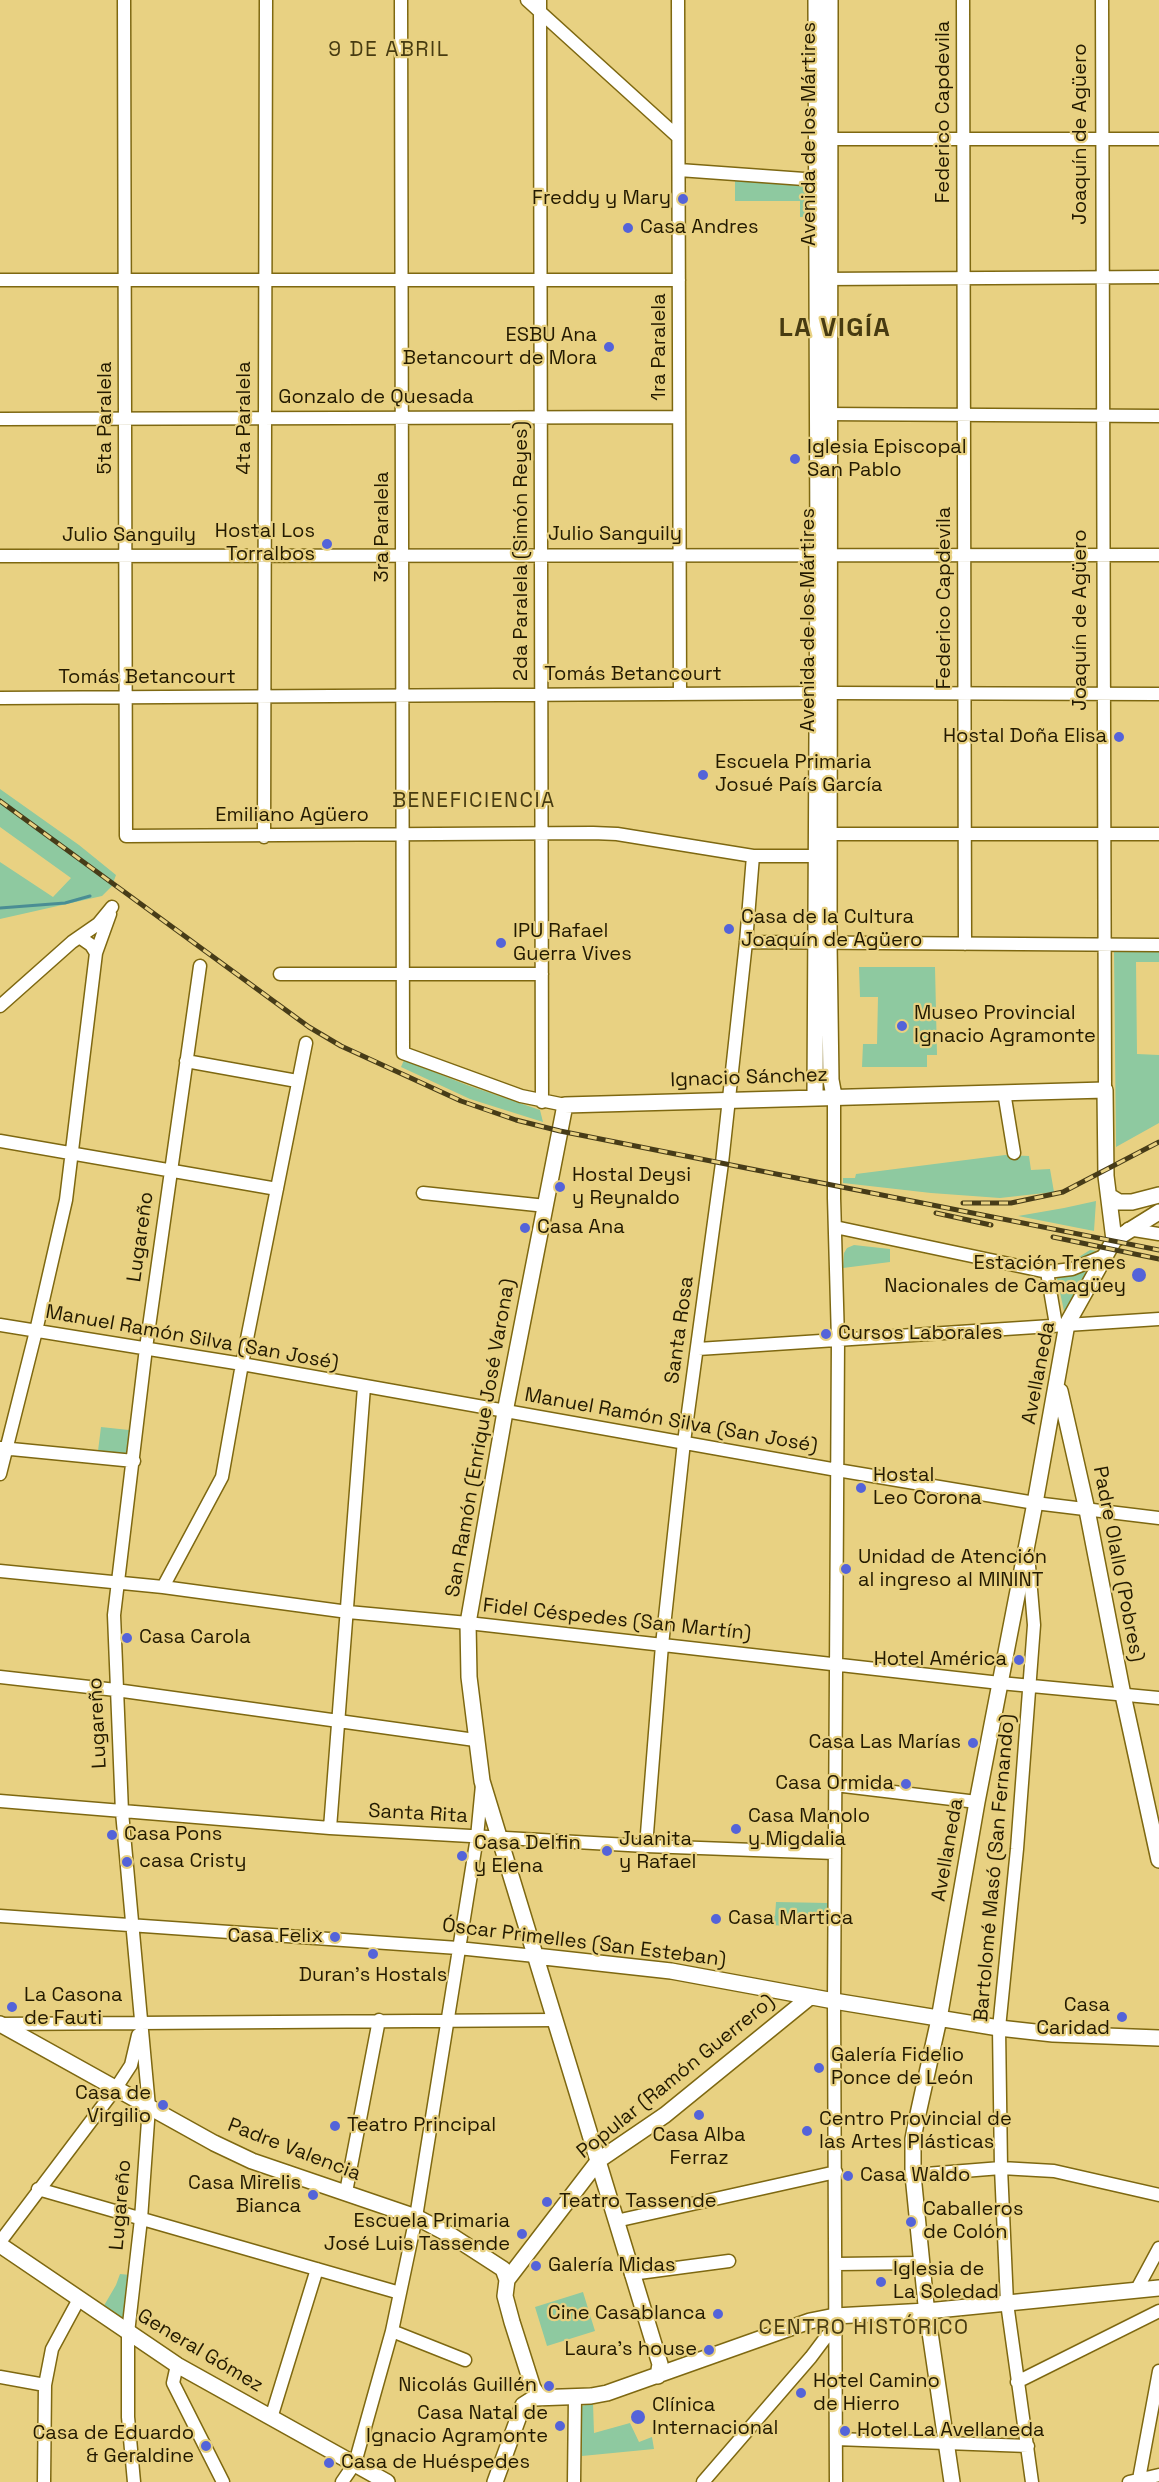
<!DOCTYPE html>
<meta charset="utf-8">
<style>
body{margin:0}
canvas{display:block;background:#e8d182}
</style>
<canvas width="1159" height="2482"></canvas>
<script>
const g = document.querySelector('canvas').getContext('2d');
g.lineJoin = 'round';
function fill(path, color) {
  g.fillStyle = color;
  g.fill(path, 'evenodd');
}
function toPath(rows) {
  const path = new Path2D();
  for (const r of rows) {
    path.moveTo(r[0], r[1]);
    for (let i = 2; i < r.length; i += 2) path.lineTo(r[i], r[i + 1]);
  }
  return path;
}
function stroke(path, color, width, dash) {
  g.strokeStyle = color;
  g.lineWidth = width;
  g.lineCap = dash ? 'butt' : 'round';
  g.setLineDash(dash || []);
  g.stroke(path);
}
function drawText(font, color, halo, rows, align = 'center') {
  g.font = font + ' "Space Grotesk",sans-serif';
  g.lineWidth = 4.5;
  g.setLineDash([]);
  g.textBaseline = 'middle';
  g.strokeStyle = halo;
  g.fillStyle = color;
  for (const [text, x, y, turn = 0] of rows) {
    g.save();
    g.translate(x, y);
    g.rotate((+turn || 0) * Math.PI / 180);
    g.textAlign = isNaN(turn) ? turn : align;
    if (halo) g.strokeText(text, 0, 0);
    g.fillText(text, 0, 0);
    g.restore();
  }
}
fill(toPath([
 [735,181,808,184,809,217,800,217,800,201,735,201],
 [0,789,79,845,116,875,112,886,102,896,0,919,0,862,53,897,71,878,0,827],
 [1114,952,1159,952,1159,962,1136,962,1137,1054,1159,1055,1159,1123,1116,1147],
 [859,967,935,967,937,1055,927,1055,927,1067,862,1067,863,1044,877,1044,878,997,860,997],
 [404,1060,467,1085,540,1110,543,1122,470,1099,401,1067],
 [1005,1155,1029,1156,1031,1170,1050,1169,1054,1192,1000,1198,931,1193,843,1183,843,1178,855,1178,856,1174],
 [1096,1201,1094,1231,1018,1216,1064,1208],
 [854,1245,890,1249,890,1262,843,1268,844,1253,847,1248],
 [1090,1250,1097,1251,1065,1316,1054,1264,1071,1262],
 [101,1427,129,1430,127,1454,98,1451],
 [776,1902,829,1903,829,1919,794,1917,793,1926,768,1925,769,1916,775,1916],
 [120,2274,131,2275,126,2315,123,2320,102,2309,116,2285],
 [583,2292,595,2331,547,2346,535,2307],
 [593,2403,594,2433,630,2423,639,2442,652,2437,654,2449,582,2456,581,2409,582,2406]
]), '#8ec9a0');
stroke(toPath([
 [0,908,65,903,90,896]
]), '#4a8d94', 3);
const minor = toPath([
 [124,0,126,836,593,833,617,834,753,856,816,856],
 [401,0,403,1053,521,1096,565,1105],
 [527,0,678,137],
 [540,0,542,1102],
 [678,0,680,694],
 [963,0,965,944],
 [1102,0,1105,1090],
 [822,139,1159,139],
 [679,170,818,180],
 [821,279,1159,277],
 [0,280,679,280],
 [822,414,1159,416],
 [0,419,679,417],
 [0,556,1159,555],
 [0,698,830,693,1159,694],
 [821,834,1159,834],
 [264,837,266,0],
 [746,942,1159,945],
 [96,953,110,914],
 [280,974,542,974],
 [0,1006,72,942,98,924,112,907],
 [186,1061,297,1081],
 [1004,1092,1014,1153],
 [834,1096,834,1198,838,1340,834,2001,836,2482],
 [0,1141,277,1189],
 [423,1193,546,1206],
 [835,1227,1047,1272,1072,1269,1106,1255],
 [1128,1229,1159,1234],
 [1047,1272,1056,1325],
 [0,1325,242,1364,837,1470,1035,1503,1159,1518],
 [698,1349,1159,1319],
 [1,1448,134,1461],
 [0,1474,36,1331,66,1200,96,953,91,945,81,938],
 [1028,1554,1034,1625,1017,1849,999,2028,1001,2168,1007,2303,1032,2482],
 [0,1571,163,1587,348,1612,468,1623,1000,1683,1159,1698],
 [163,1587,222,1477,242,1364,306,1043],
 [0,1677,116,1690,475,1740],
 [835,1785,977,1802],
 [0,1801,330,1828,646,1846,835,1853],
 [330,1828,364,1387],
 [646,1846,662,1645,684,1442,722,1163,746,942,753,856],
 [0,1916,458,1948,535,1956],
 [0,2024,554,2020],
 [913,2175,1001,2168,1054,2171,1159,2195],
 [38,2189,400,2293],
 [346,2192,379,2020],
 [616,2221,836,2172],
 [0,2242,116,2088,131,2065,138,2035],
 [836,2264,922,2263],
 [631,2274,729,2261],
 [1137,2289,1159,2248],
 [392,2331,465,2360],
 [177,2365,173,2383,223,2482],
 [0,2377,45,2385],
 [1017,2382,1159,2311],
 [271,2418,317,2269],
 [836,2439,1028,2446],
 [1139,2479,1159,2371],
 [44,2482,45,2385,52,2349,79,2299],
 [134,2482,128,2417,128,2333,141,2219,149,2107,122,1812,114,1615,146,1348,200,966],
 [342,2482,355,2463,392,2331,416,2217,477,1837,482,1785],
 [574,2482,575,2397],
 [703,2482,811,2357,829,2333,836,2319],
 [1129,2482,1159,2475]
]);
const major = toPath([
 [830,0,829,943,831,1080,834,1096],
 [815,1097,818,554,816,0],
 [1109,1196,1119,1202,1132,1202,1159,1195],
 [1060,1391,1087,1510,1123,1695,1159,1860],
 [535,1956,671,1971,834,2001,999,2028,1053,2034,1159,2038],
 [0,2024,214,2143,252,2161,416,2217,452,2236,503,2269,507,2280],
 [0,2245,177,2365,387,2482],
 [658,2376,660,2364,482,1781,469,1677,468,1623,505,1412,565,1105,1105,1090,1106,1176,1114,1240],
 [539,2397,533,2388,512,2322,505,2296,507,2280,599,2160,665,2115,810,1997],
 [495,2482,523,2405,534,2398,591,2396,607,2393,810,2321,835,2316,927,2311,1159,2288],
 [952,2482,926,2305,913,2175,913,2139,916,2123,939,2019,977,1802,1035,1503,1067,1324,1114,1240,1159,1212]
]);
stroke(minor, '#7e6811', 15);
stroke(major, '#7e6811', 18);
stroke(minor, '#fff', 12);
stroke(major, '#fff', 15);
const rail = toPath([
 [0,801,309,1027,341,1046,461,1101,516,1120,560,1131,1159,1250],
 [963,1203,1011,1203,1063,1192,1159,1142],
 [936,1213,991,1225],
 [1053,1237,1159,1259]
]);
stroke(rail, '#473c18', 5);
stroke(rail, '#e8d182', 3, [9]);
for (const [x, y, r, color] of [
 [683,199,6,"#5463d9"],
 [628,228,6,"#5463d9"],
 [609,347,6,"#5463d9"],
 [795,459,6,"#5463d9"],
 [327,544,6,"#5463d9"],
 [1119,737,6,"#5463d9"],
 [703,775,6,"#5463d9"],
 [729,929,6,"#5463d9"],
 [501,943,6,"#5463d9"],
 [902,1026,6,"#5463d9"],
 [560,1187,6,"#5463d9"],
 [525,1228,6,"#5463d9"],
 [1139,1275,8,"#5463d9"],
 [826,1334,6,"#5463d9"],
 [861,1488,6,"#5463d9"],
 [846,1569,6,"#5463d9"],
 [127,1638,6,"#5463d9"],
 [1019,1660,6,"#5463d9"],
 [973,1743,6,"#5463d9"],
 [906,1784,6,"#5463d9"],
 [736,1829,6,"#5463d9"],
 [112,1835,6,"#5463d9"],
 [607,1851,6,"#5463d9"],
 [462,1856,6,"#5463d9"],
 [127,1862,6,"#5463d9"],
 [716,1919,6,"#5463d9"],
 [335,1937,6,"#5463d9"],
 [373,1954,6,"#5463d9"],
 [12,2007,6,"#5463d9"],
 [1122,2017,6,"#5463d9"],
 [819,2068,6,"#5463d9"],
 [163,2105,6,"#5463d9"],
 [699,2115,6,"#5463d9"],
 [335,2126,6,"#5463d9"],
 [807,2131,6,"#5463d9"],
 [848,2176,6,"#5463d9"],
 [313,2195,6,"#5463d9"],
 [547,2202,6,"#5463d9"],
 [911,2222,6,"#5463d9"],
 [522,2234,6,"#5463d9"],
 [536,2266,6,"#5463d9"],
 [881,2282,6,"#5463d9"],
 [718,2314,6,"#5463d9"],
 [709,2350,6,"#5463d9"],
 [549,2386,6,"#5463d9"],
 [801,2393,6,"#5463d9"],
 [638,2417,8,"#5463d9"],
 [560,2426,6,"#5463d9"],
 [845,2431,6,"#5463d9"],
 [206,2446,6,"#5463d9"],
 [329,2463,6,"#5463d9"]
]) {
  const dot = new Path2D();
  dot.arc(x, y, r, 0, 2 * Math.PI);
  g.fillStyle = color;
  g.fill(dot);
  stroke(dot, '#e8d182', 2);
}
drawText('20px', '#231a00', '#e8d182', [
 ["Federico Capdevila",944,112,-90],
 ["Avenida de los Mártires",810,134,-90],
 ["Joaquín de Agüero",1081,134,-90],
 ["1ra Paralela",660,347,-90],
 ["Gonzalo de Quesada",376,398],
 ["5ta Paralela",106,418,-90],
 ["4ta Paralela",245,418,-90],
 ["3ra Paralela",383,527,-90],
 ["Julio Sanguily",615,535],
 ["Julio Sanguily",129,536],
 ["2da Paralela (Simón Reyes)",522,551,-90],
 ["Federico Capdevila",945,598,-90],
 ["Avenida de los Mártires",809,620,-90],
 ["Joaquín de Agüero",1081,620,-90],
 ["Tomás Betancourt",633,675],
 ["Tomás Betancourt",147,678],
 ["Emiliano Agüero",292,816],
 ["Ignacio Sánchez",749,1078,-2],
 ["Lugareño",141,1237,-82],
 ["Santa Rosa",680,1330,-82],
 ["Manuel Ramón Silva (San José)",192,1338,10],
 ["Avellaneda",1039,1373,-79],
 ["Manuel Ramón Silva (San José)",671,1421,10],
 ["San Ramón (Enrique José Varona)",481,1438,-80],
 ["Padre Olallo (Pobres)",1118,1564,79],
 ["Fidel Céspedes (San Martín)",617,1620,6],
 ["Lugareño",98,1723,-93],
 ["Santa Rita",418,1814,3],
 ["Avellaneda",948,1850,-80],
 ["Bartolomé Masó (San Fernando)",995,1868,-85],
 ["Óscar Primelles (San Esteban)",584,1943,7],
 ["Popular (Ramón Guerrero)",676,2077,-39],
 ["Padre Valencia",294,2150,21],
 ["Lugareño",121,2205,-85],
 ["General Gómez",200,2351,31]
]);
drawText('20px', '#231a00', '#e8d182', [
 ["Freddy y Mary",671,199,"right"],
 ["Casa Andres",640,228],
 ["ESBU Ana",597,336,"right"],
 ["Betancourt de Mora",597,359,"right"],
 ["Iglesia Episcopal",807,448],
 ["San Pablo",807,471],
 ["Hostal Los",315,532,"right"],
 ["Torralbos",315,555,"right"],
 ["Hostal Doña Elisa",1107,737,"right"],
 ["Escuela Primaria",715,763],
 ["Josué País García",715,786],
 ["Casa de la Cultura",741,918],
 ["Joaquín de Agüero",741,941],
 ["IPU Rafael",513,932],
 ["Guerra Vives",513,955],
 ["Museo Provincial",914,1014],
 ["Ignacio Agramonte",914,1037],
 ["Hostal Deysi",572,1176],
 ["y Reynaldo",572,1199],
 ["Casa Ana",537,1228],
 ["Estación Trenes",1126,1264,"right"],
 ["Nacionales de Camagüey",1126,1287,"right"],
 ["Cursos Laborales",838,1334],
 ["Hostal",873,1476],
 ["Leo Corona",873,1499],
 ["Unidad de Atención",858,1558],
 ["al ingreso al MININT",858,1581],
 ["Casa Carola",139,1638],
 ["Hotel América",1007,1660,"right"],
 ["Casa Las Marías",961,1743,"right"],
 ["Casa Ormida",894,1784,"right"],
 ["Casa Manolo",748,1817],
 ["y Migdalia",748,1840],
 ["Casa Pons",124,1835],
 ["Juanita",619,1840],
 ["y Rafael",619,1863],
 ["Casa Delfin",474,1844],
 ["y Elena",474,1867],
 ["casa Cristy",139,1862],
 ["Casa Martica",728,1919],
 ["Casa Felix",323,1937,"right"],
 ["Duran's Hostals",373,1976,"center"],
 ["La Casona",24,1996],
 ["de Fauti",24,2019],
 ["Casa",1110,2006,"right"],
 ["Caridad",1110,2029,"right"],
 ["Galería Fidelio",831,2056],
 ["Ponce de León",831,2079],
 ["Casa de",151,2094,"right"],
 ["Virgilio",151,2117,"right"],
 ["Centro Provincial de",819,2120],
 ["las Artes Plásticas",819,2143],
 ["Teatro Principal",347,2126],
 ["Casa Alba",699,2136,"center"],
 ["Ferraz",699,2159,"center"],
 ["Casa Waldo",860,2176],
 ["Casa Mirelis",301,2184,"right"],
 ["Bianca",301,2207,"right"],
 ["Teatro Tassende",559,2202],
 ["Caballeros",923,2210],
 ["de Colón",923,2233],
 ["Escuela Primaria",510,2222,"right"],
 ["José Luis Tassende",510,2245,"right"],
 ["Galería Midas",548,2266],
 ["Iglesia de",893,2270],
 ["La Soledad",893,2293],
 ["Cine Casablanca",706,2314,"right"],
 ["Laura's house",697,2350,"right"],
 ["Hotel Camino",813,2382],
 ["de Hierro",813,2405],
 ["Nicolás Guillén",537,2386,"right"],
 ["Clínica",652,2406],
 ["Internacional",652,2429],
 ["Casa Natal de",548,2414,"right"],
 ["Ignacio Agramonte",548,2437,"right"],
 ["Hotel La Avellaneda",857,2431],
 ["Casa de Eduardo",194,2434,"right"],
 ["& Geraldine",194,2457,"right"],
 ["Casa de Huéspedes",341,2463]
], 'left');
g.letterSpacing = '1.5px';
drawText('21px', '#473b11', '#e8d182', [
 ["9 DE ABRIL",389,50],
 ["BENEFICIENCIA",474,801],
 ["CENTRO HISTÓRICO",864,2328]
]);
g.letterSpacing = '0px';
g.letterSpacing = '1.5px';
drawText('bold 26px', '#473b11', '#e8d182', [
 ["LA VIGÍA",835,329]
]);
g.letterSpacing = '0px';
</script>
